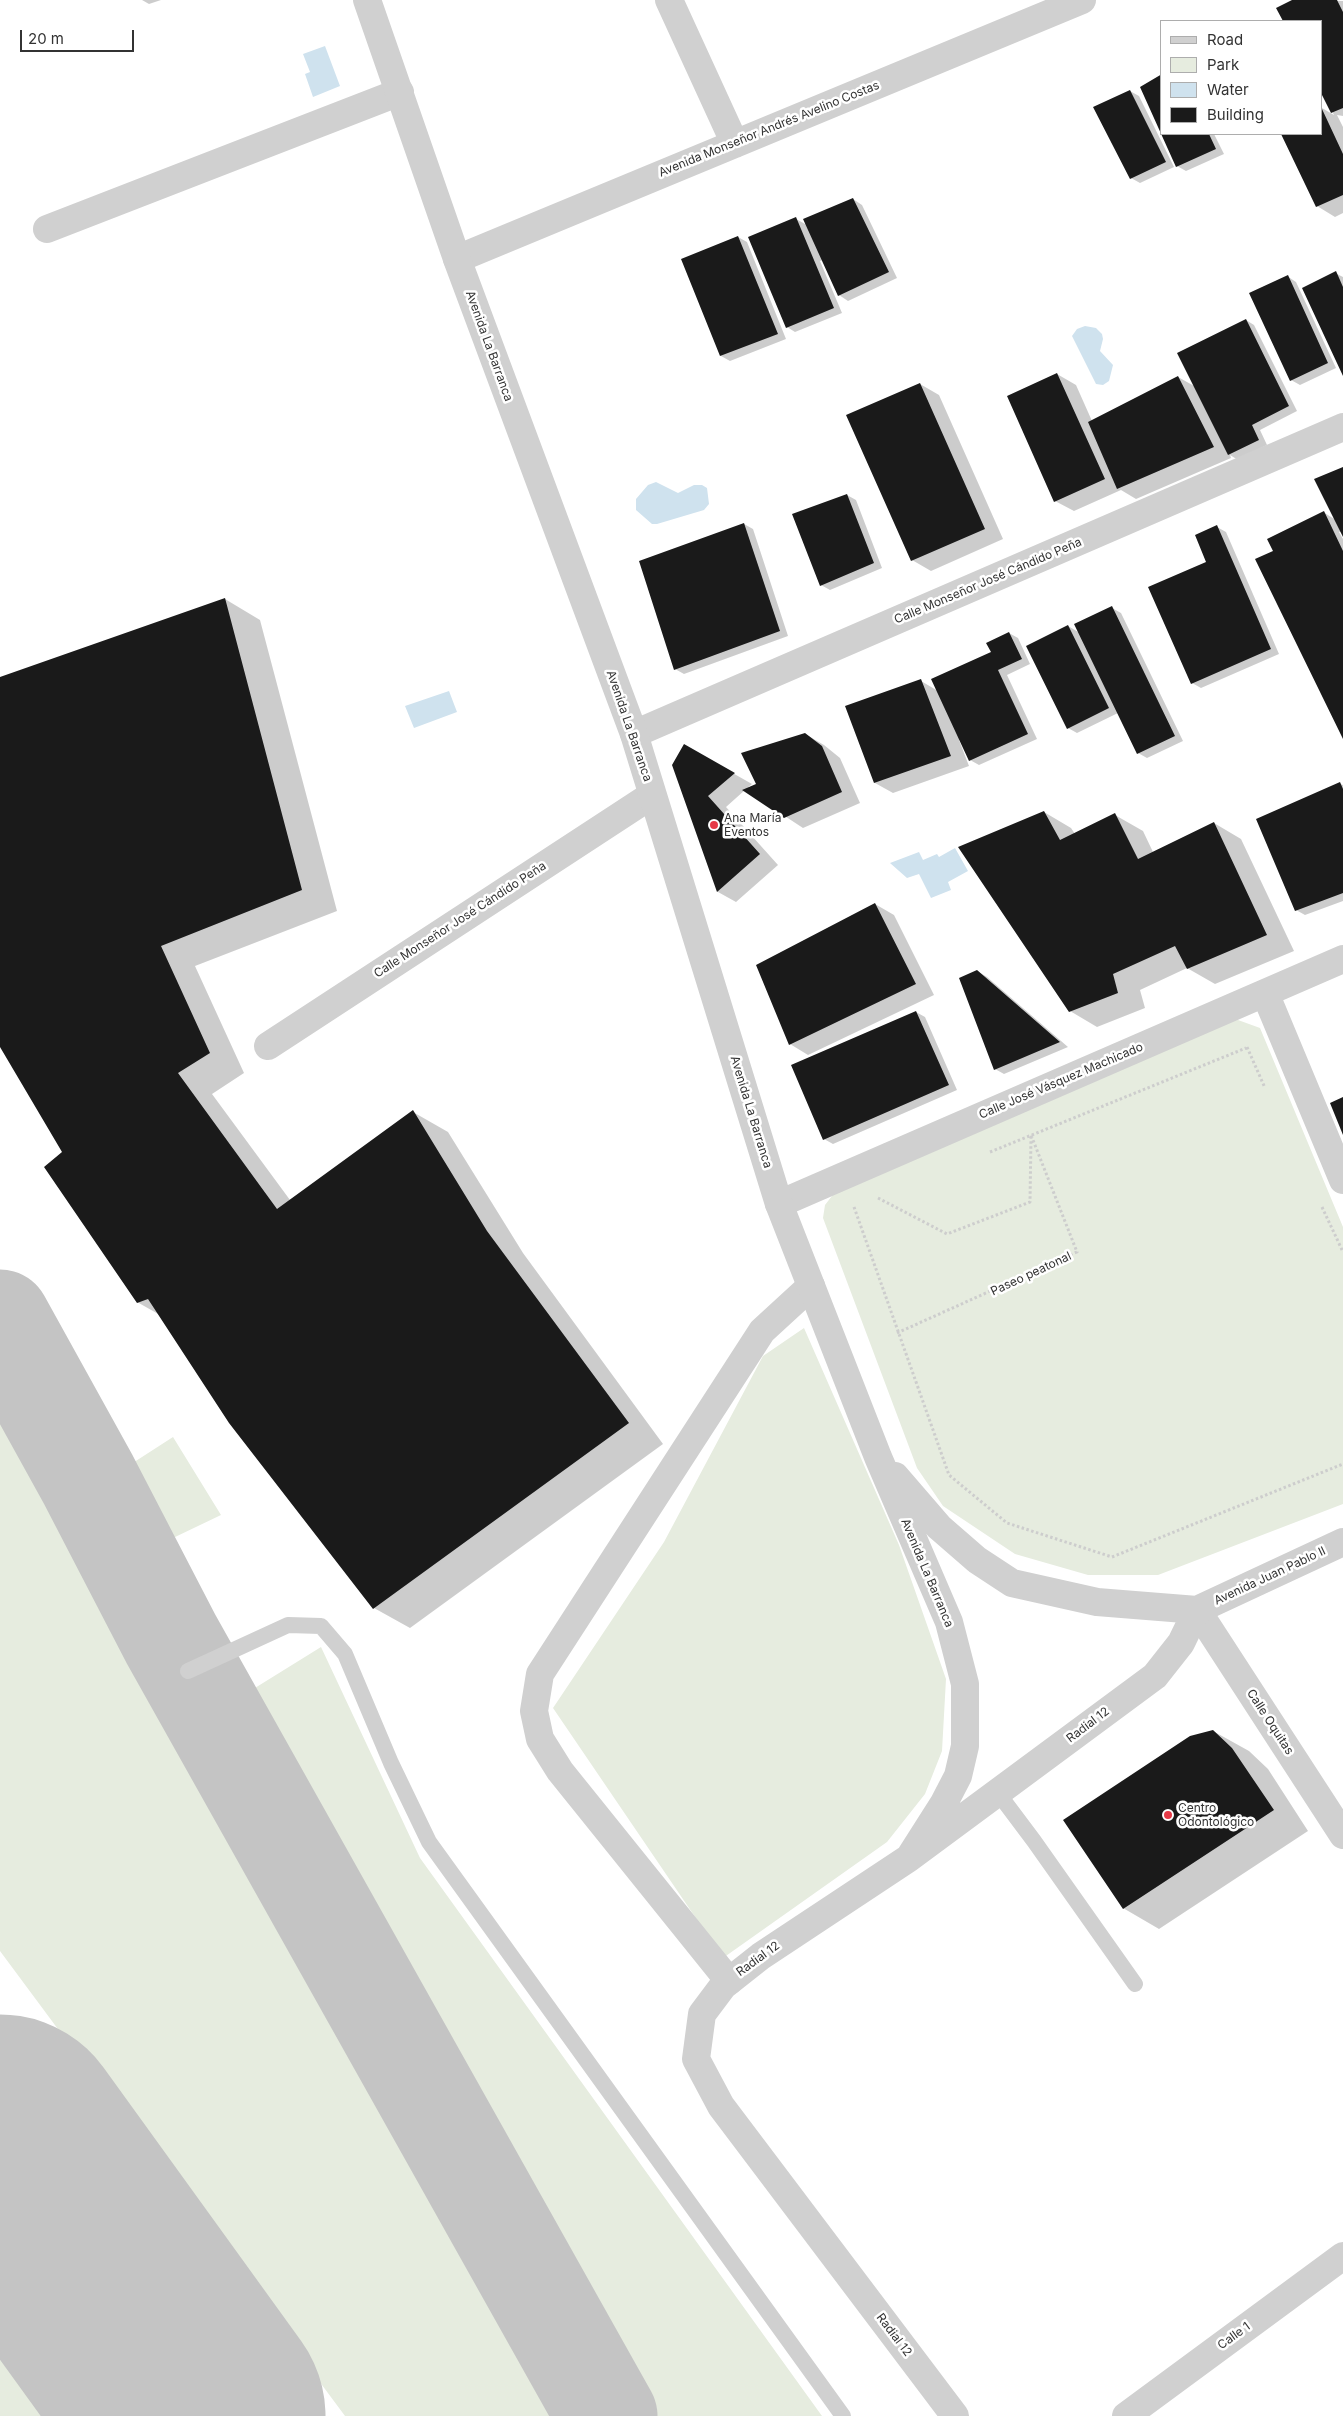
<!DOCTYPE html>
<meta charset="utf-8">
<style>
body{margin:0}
#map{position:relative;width:1343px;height:2416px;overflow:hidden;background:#fff;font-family:Inter,sans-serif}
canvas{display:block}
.legend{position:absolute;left:1160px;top:20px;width:162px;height:115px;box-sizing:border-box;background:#fff;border:1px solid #adadad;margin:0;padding:6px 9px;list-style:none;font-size:15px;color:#333}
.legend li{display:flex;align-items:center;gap:10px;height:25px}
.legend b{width:25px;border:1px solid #adadad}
.scale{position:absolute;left:20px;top:30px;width:114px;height:22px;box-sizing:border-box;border:2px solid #333;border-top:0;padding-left:6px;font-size:15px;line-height:18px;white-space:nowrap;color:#333;-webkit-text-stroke:4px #fff;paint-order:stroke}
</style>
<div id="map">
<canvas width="1343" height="2416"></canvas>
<ul class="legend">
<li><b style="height:6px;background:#d0d0d0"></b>Road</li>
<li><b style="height:14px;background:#e6ecdf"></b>Park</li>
<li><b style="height:14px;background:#cfe2ee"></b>Water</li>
<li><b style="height:14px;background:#1a1a1a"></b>Building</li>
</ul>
<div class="scale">20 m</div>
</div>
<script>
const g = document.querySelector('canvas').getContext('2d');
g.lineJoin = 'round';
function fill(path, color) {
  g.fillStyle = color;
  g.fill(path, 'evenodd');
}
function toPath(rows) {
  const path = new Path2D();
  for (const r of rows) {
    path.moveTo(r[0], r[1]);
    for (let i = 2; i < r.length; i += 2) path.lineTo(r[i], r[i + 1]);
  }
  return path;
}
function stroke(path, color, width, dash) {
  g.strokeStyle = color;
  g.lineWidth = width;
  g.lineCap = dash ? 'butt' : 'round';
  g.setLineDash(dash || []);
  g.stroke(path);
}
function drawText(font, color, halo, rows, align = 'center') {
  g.font = font + ' Inter,sans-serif';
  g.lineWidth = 5;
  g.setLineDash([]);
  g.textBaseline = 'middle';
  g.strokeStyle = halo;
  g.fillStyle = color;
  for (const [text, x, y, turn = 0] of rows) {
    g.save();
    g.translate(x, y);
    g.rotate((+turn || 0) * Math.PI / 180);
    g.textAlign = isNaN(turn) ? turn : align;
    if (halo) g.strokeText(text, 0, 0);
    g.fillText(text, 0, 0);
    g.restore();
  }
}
fill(toPath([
 [1238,1020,1260,1028,1343,1227,1343,1504,1158,1575,1088,1575,1015,1554,943,1506,917,1468,823,1218,825,1205,835,1192,1220,1021],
 [804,1328,899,1545,946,1679,942,1751,925,1794,887,1842,723,1958,553,1708,664,1542,763,1356],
 [0,1395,567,2416,345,2416,0,1951],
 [173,1437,221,1515,150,1549,111,1477],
 [321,1647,420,1858,822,2416,644,2416,242,1696],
 [0,2335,58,2416,0,2416]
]), '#e6ecdf');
fill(toPath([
 [325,46,340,86,313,97,305,74,310,72,303,54],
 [1085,326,1096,328,1102,334,1103,339,1100,351,1113,365,1109,381,1103,385,1096,384,1072,336,1077,329],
 [656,482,678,493,694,485,702,485,707,488,709,504,704,510,657,524,652,524,636,510,636,499,648,485],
 [449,691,457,712,414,728,405,706],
 [955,848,968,871,948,882,951,890,931,898,919,874,907,878,890,863,919,852,923,860,937,854,939,857]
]), '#cfe2ee');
fill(toPath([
 [142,0,161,0,149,4],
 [1295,0,1343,1,1343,116,1337,115,1343,127,1343,213,1335,217,1317,206,1282,134,1322,134,1322,108,1334,115,1322,92,1322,21,1285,21,1278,8],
 [1130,91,1139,96,1174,167,1140,183,1131,178],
 [1162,134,1214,134,1224,154,1186,171,1177,166],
 [853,199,862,205,897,278,848,301,839,295,823,260,820,261,842,313,795,332,787,327,796,219,807,225],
 [738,237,747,242,786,339,730,361,721,356],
 [1335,273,1343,277,1343,373],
 [1287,276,1296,282,1336,368,1300,385,1291,380],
 [1246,320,1254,325,1297,411,1260,430,1267,445,1238,460,1230,455,1231,458,1136,499,1121,490,1074,511,1055,501,1057,374,1076,385,1092,421,1178,377,1196,387],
 [920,384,939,395,1003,539,931,571,912,560],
 [1343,468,1343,534,1342,531,1339,532,1343,539,1343,737,1274,552,1323,512,1336,520],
 [847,495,856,500,882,568,830,590,821,585],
 [744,524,753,529,788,636,684,674,675,669],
 [1217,527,1226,532,1279,654,1201,688,1192,683,1208,562],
 [225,599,260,620,337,911,195,966,244,1073,212,1094,290,1200,413,1112,448,1132,523,1253,663,1444,410,1628,374,1608,160,1315,137,1302,63,1152,0,1045,0,679],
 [1112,608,1121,613,1183,741,1147,758,1138,753,1118,713,1077,733,1068,728,1068,626,1080,633],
 [1009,633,1018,638,1030,664,1007,675,1037,739,979,765,970,760,960,739,959,740,969,766,893,793,875,783,921,681,938,691,992,653],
 [805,734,824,745,840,758,860,803,803,828,745,790,726,807,778,865,736,902,718,892,674,765,685,746,752,784,746,789,757,785],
 [1340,784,1343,785,1343,901,1305,915,1296,910],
 [1044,812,1071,828,1075,834,1115,815,1143,831,1153,852,1214,823,1241,839,1294,951,1215,984,1187,968,1140,990,1145,1008,1097,1027,1070,1011],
 [875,904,894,915,934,995,808,1055,790,1044],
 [977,971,987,977,1068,1047,1004,1074,995,1069],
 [916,1012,925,1017,957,1090,833,1144,824,1139],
 [1213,1731,1249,1751,1268,1769,1308,1831,1159,1929,1123,1908]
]), '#0003');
stroke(toPath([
 [0,1320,88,1479,171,1639,607,2416]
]), '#c4c4c4', 101);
stroke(toPath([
 [0,2142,198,2416]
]), '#c4c4c4', 255);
fill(toPath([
 [1292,0,1337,0,1343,12,1343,108,1331,113,1322,95,1322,21,1283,21,1276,8],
 [1162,74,1162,134,1209,134,1216,149,1176,167,1140,87],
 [1130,90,1166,162,1130,179,1093,107],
 [1322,109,1343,154,1343,195,1316,207,1281,134,1322,134],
 [853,198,889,272,838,296,803,219],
 [796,217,834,308,786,328,748,237],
 [738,236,778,334,720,356,681,259],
 [1336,271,1343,287,1343,376,1302,288],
 [1288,275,1328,363,1290,381,1249,293],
 [1246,319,1289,406,1252,425,1259,440,1228,455,1177,353],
 [1057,373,1105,479,1054,502,1007,396],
 [1178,376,1214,447,1117,489,1088,422],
 [920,383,985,529,911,561,846,415],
 [1343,467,1343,537,1314,479],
 [847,494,874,563,820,586,792,514],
 [1324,511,1343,551,1343,739,1255,559,1273,551,1267,539],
 [744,523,780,631,674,670,639,561],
 [1217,525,1271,649,1191,684,1148,587,1206,562,1195,535],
 [225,598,302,890,161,946,210,1053,178,1073,277,1209,413,1110,487,1231,629,1423,373,1609,229,1423,148,1299,137,1303,44,1167,62,1152,0,1047,0,677],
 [1112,606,1175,736,1137,754,1074,624],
 [1068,625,1109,708,1067,729,1026,646],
 [1009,632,1022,659,998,670,1028,734,969,761,931,679,991,652,986,643],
 [921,679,951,756,874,783,845,706],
 [805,733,822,746,842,792,784,818,742,790,756,784,741,753],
 [684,744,735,773,708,796,760,854,717,892,672,765],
 [1340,782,1343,789,1343,893,1295,911,1256,819],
 [1044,811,1060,840,1115,813,1138,859,1214,822,1267,935,1187,969,1175,946,1113,974,1118,993,1069,1012,958,847],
 [875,903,916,984,789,1045,756,965],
 [977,970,1060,1042,994,1070,959,978],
 [916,1011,949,1085,823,1140,791,1065],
 [1343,1097,1343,1135,1330,1103],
 [1213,1730,1232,1748,1274,1810,1123,1909,1063,1820,1190,1736]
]), '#1a1a1a');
stroke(toPath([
 [1247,1047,1265,1088],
 [990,1152,1246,1048],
 [878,1198,947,1234,1030,1202,1031,1137],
 [854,1207,949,1475,1007,1523,1112,1557,1343,1464],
 [1322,1207,1343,1252],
 [897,1333,1077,1252,1031,1135]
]), '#cdcdcd', 3, [2.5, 2.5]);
stroke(toPath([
 [188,1671,288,1625,321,1626,345,1654,391,1763,429,1842,843,2416],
 [998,1793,1034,1841,1135,1984]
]), '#d0d0d0', 16);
stroke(toPath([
 [669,0,735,144],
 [47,229,400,92],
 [457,259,1082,0],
 [634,734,1343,427],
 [1265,993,1343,1180],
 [268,1046,652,795],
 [779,1204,1343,959],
 [1197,1610,1343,1835],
 [729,1981,560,1771,540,1739,534,1711,540,1674,762,1331,811,1286],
 [1126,2416,1343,2256]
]), '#d0d0d0', 28);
stroke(toPath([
 [367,0,457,259,634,734,779,1204,878,1457,949,1622,965,1684,965,1746,958,1776,944,1803,909,1858],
 [895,1476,939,1527,977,1560,1012,1583,1097,1602,1197,1610,1343,1542],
 [955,2416,721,2106,696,2059,702,2014,723,1986,761,1956,909,1858,1155,1676,1181,1643,1197,1610]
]), '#d0d0d0', 28);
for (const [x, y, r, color] of [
 [714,825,5,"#e63946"],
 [1168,1815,5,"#e63946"]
]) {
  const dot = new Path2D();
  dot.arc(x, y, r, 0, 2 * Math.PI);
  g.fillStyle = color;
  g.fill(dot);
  stroke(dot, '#fff', 2);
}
drawText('12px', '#333', '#fff', [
 ["Avenida Monseñor Andrés Avelino Costas",769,129,-22],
 ["Avenida La Barranca",489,346,70],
 ["Calle Monseñor José Cándido Peña",988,581,-23],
 ["Avenida La Barranca",629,726,71],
 ["Calle Monseñor José Cándido Peña",460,920,-33],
 ["Calle José Vásquez Machicado",1061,1081,-23],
 ["Avenida La Barranca",751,1112,73],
 ["Paseo peatonal",1031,1274,-25],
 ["Avenida La Barranca",927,1573,67],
 ["Avenida Juan Pablo II",1270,1576,-25],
 ["Calle Oquitas",1270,1722,57],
 ["Radial 12",1088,1725,-37],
 ["Radial 12",758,1959,-36],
 ["Radial 12",894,2335,53],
 ["Calle 1",1234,2336,-36]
]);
drawText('12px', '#333', '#fff', [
 ["Ana María",724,818],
 ["Eventos",724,832],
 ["Centro",1178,1808],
 ["Odontológico",1178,1822]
], 'left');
</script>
